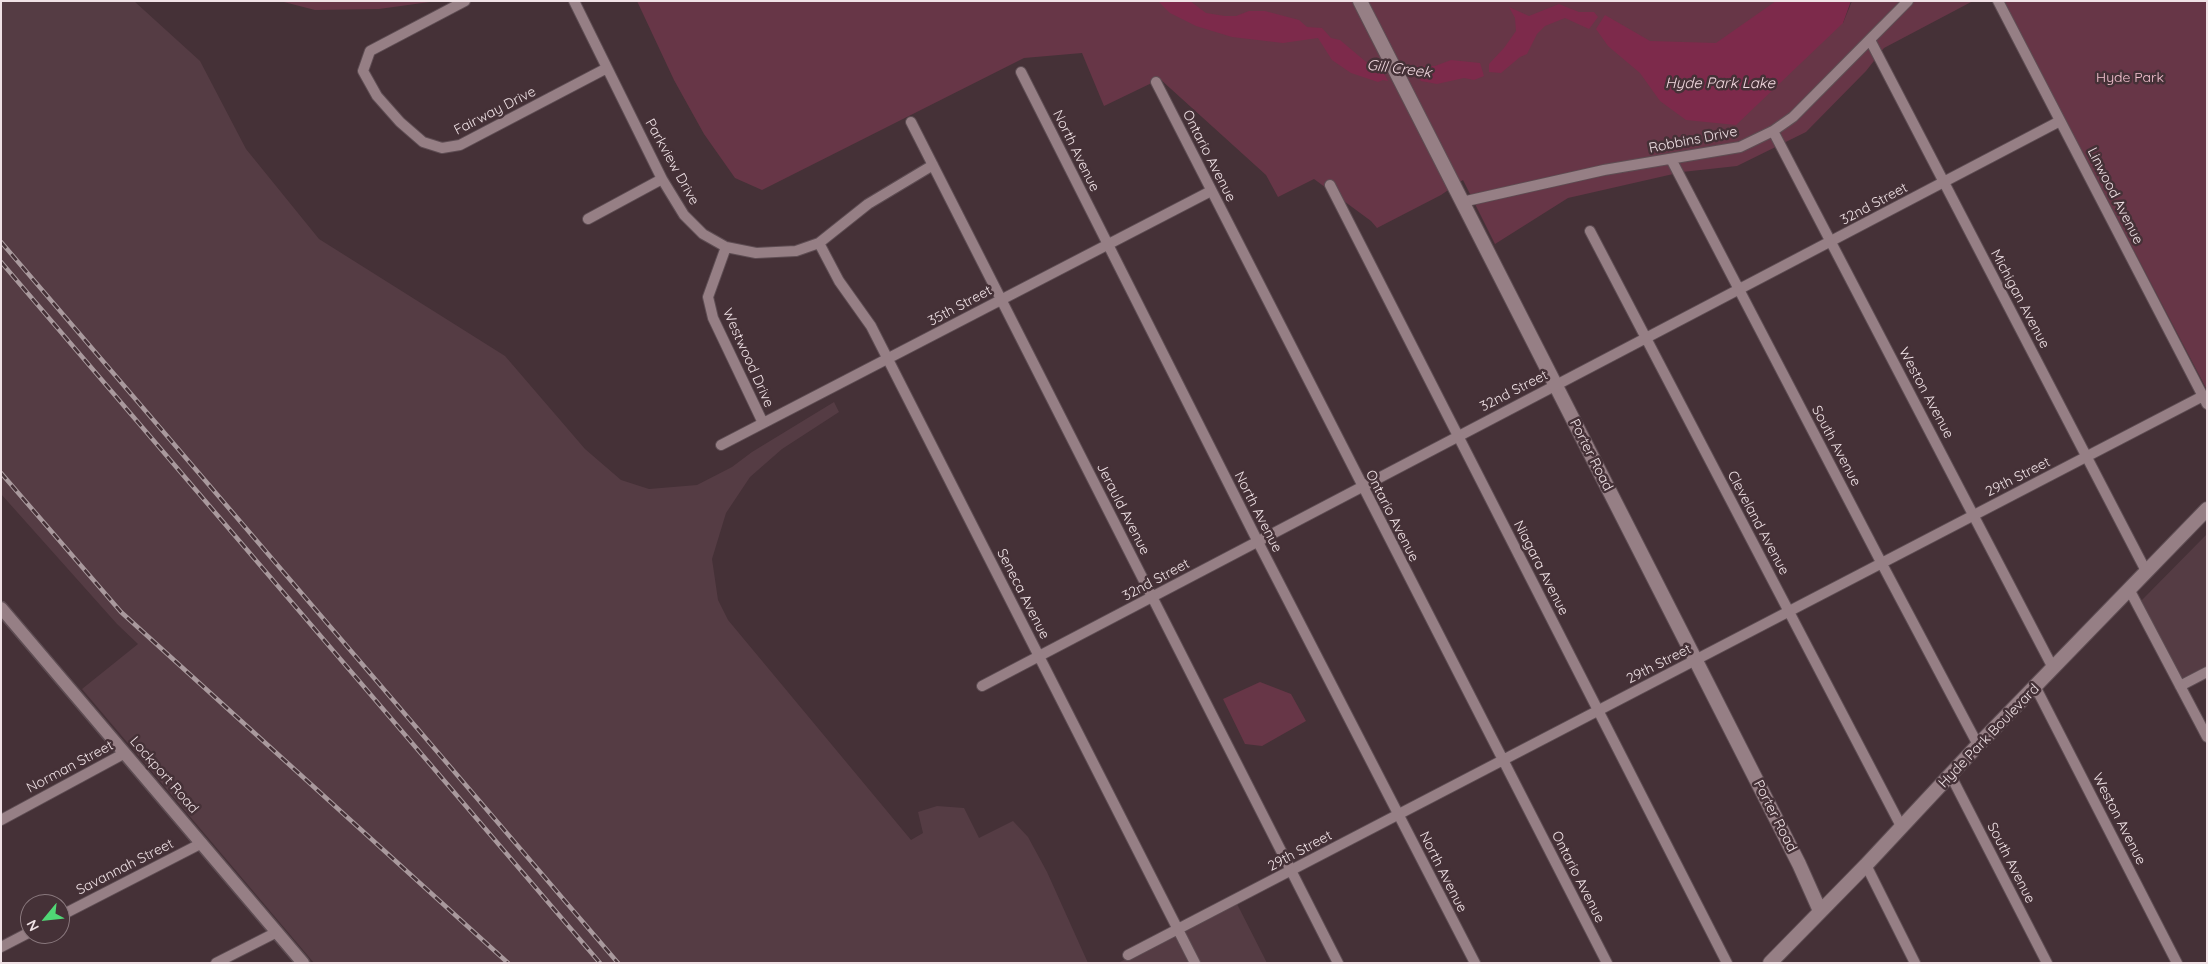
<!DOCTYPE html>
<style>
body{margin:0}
#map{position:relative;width:2208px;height:964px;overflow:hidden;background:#453137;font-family:Quicksand,sans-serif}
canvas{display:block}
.frame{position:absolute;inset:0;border:2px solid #f0e2e6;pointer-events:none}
.north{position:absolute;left:20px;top:894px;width:50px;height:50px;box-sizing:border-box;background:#453137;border:1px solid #89787d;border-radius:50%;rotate:242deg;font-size:14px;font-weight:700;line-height:20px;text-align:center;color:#f0e2e6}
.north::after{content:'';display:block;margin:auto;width:18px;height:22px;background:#50d675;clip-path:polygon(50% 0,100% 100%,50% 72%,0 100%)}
</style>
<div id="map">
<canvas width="2208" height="964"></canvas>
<div class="frame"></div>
<div class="north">N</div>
</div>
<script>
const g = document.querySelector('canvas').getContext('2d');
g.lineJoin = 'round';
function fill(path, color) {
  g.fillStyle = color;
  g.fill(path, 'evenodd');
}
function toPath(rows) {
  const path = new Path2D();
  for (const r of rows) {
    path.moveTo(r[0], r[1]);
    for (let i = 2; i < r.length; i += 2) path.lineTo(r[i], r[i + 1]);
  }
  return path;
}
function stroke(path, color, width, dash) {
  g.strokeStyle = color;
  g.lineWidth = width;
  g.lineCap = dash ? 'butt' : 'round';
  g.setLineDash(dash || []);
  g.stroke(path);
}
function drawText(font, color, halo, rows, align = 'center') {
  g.font = font + ' Quicksand,sans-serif';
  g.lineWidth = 5;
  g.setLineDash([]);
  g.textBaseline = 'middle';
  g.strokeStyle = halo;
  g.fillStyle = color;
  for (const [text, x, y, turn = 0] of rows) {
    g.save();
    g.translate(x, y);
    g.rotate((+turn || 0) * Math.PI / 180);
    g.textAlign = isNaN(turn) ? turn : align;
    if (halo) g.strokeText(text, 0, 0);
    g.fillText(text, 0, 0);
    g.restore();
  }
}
fill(toPath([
 [1,1,134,1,200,61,246,149,319,239,505,356,585,449,621,480,649,489,697,485,732,467,752,452,834,402,839,412,782,449,750,477,726,513,712,559,718,600,728,620,911,840,923,833,918,812,937,806,964,808,979,838,1013,821,1028,837,1047,872,1088,963,314,963,82,689,138,644,117,624,1,494],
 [2207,534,2207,667,2183,680,2141,601],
 [1236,902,1267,963,1120,962]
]), '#553c44');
fill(toPath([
 [280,1,437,1,379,9,315,10],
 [637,1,1777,1,1843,23,1852,1,1973,1,1884,48,1866,71,1806,132,1737,166,1682,172,1568,198,1495,244,1463,180,1441,195,1377,228,1371,221,1314,179,1278,197,1266,175,1160,79,1104,106,1082,53,1024,58,762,190,735,178,704,134,674,80],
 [2003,1,2207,1,2207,390],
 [1260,682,1291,694,1306,721,1262,746,1245,744,1223,699]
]), '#673647');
fill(toPath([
 [1158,1,1190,1,1206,13,1225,16,1236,16,1249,11,1265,11,1299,20,1307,27,1322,28,1331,38,1340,40,1372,67,1381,68,1388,81,1383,80,1378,82,1351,73,1332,60,1318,38,1283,43,1232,37,1196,26,1170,13],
 [1776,1,1851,1,1843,23,1736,125,1686,120,1660,101,1640,73,1608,46,1596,29,1605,15,1650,41,1716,43],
 [1559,4,1579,12,1594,12,1598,17,1589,29,1565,18,1545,26,1537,34,1527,54,1520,57,1501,73,1489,72,1489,64,1504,48,1516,31,1515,18,1509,7,1529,16],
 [1451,60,1480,63,1484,76,1474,80,1464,78,1437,84,1421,81,1412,69,1418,66,1435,66]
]), '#7d2a4b');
stroke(toPath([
 [1372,67,1389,69],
 [1402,71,1419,74]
]), '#7d2a4b', 2.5);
const minor = toPath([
 [465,1,370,51,363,71,377,96,400,122,423,142,442,148,460,145,607,68],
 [574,1,662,179,684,215,703,234,726,247,756,253,796,251,819,243,868,204,933,165],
 [1998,1,2207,404],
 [1870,40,2146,571],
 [1021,72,1258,542,1475,963],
 [1156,82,1607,963],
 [911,122,1338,963],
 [1773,131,2053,668],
 [1671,159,1882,564,1978,745],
 [1330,185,1727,963],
 [1462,202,1604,170,1740,147,1773,131,1793,117,1908,1],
 [588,219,662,179],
 [1590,231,1902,828],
 [819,243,839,281,871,326,1195,963],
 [726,247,708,297,713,318,763,423],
 [721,445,1211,191],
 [2129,589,2207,737],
 [982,686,2060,121],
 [2180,686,2207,672],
 [2036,688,2177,963],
 [1951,776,2047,963],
 [1,820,125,753],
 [1866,865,1915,963],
 [60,916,202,843],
 [1,947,30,932],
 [1128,955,2203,396],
 [216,963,277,932]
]);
const tertiary = toPath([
 [1,608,303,963]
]);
const secondary = toPath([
 [1360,1,1696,661,1799,864,1820,911],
 [1770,963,1866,865,1978,745,2207,509]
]);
stroke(minor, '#5e4d53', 12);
stroke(tertiary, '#5e4d53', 15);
stroke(secondary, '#5e4d53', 16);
stroke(minor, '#967f85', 10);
stroke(tertiary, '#967f85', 12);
stroke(secondary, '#967f85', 14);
const rail = toPath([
 [1,242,618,963],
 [1,262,600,963],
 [1,473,121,612,508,963]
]);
stroke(rail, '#a9999d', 4.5);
stroke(rail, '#453137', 2.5, [8]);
drawText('14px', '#f4c3d1', '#453137', [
 ["Hyde Park",2130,78]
]);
drawText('14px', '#f0e2e6', '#453137', [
 ["Fairway Drive",495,111,-27],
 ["Robbins Drive",1693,140,-11],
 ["North Avenue",1076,151,64],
 ["Ontario Avenue",1209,156,63],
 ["Parkview Drive",672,162,61],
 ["Linwood Avenue",2115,196,63],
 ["32nd Street",1874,204,-28],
 ["Michigan Avenue",2020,299,62],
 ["35th Street",960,306,-28],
 ["Westwood Drive",748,358,66],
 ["32nd Street",1514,391,-27],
 ["Weston Avenue",1926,393,62],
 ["South Avenue",1836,446,62],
 ["Porter Road",1591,455,63],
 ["29th Street",2018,477,-27],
 ["Jerauld Avenue",1123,509,63],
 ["North Avenue",1258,512,63],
 ["Ontario Avenue",1392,516,63],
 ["Cleveland Avenue",1758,523,62],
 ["Niagara Avenue",1541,568,63],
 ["32nd Street",1156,580,-28],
 ["Seneca Avenue",1023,594,63],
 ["29th Street",1659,664,-27],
 ["Hyde Park Boulevard",1989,736,-46],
 ["Norman Street",70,767,-28],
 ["Lockport Road",164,775,49],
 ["Porter Road",1775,816,63],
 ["Weston Avenue",2119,819,63],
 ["29th Street",1300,851,-28],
 ["South Avenue",2011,863,63],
 ["Savannah Street",125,867,-27],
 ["North Avenue",1443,872,63],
 ["Ontario Avenue",1578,877,63]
]);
drawText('italic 15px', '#f2d9e0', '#453137', [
 ["Gill Creek",1399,69,7],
 ["Hyde Park Lake",1720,83]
]);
</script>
